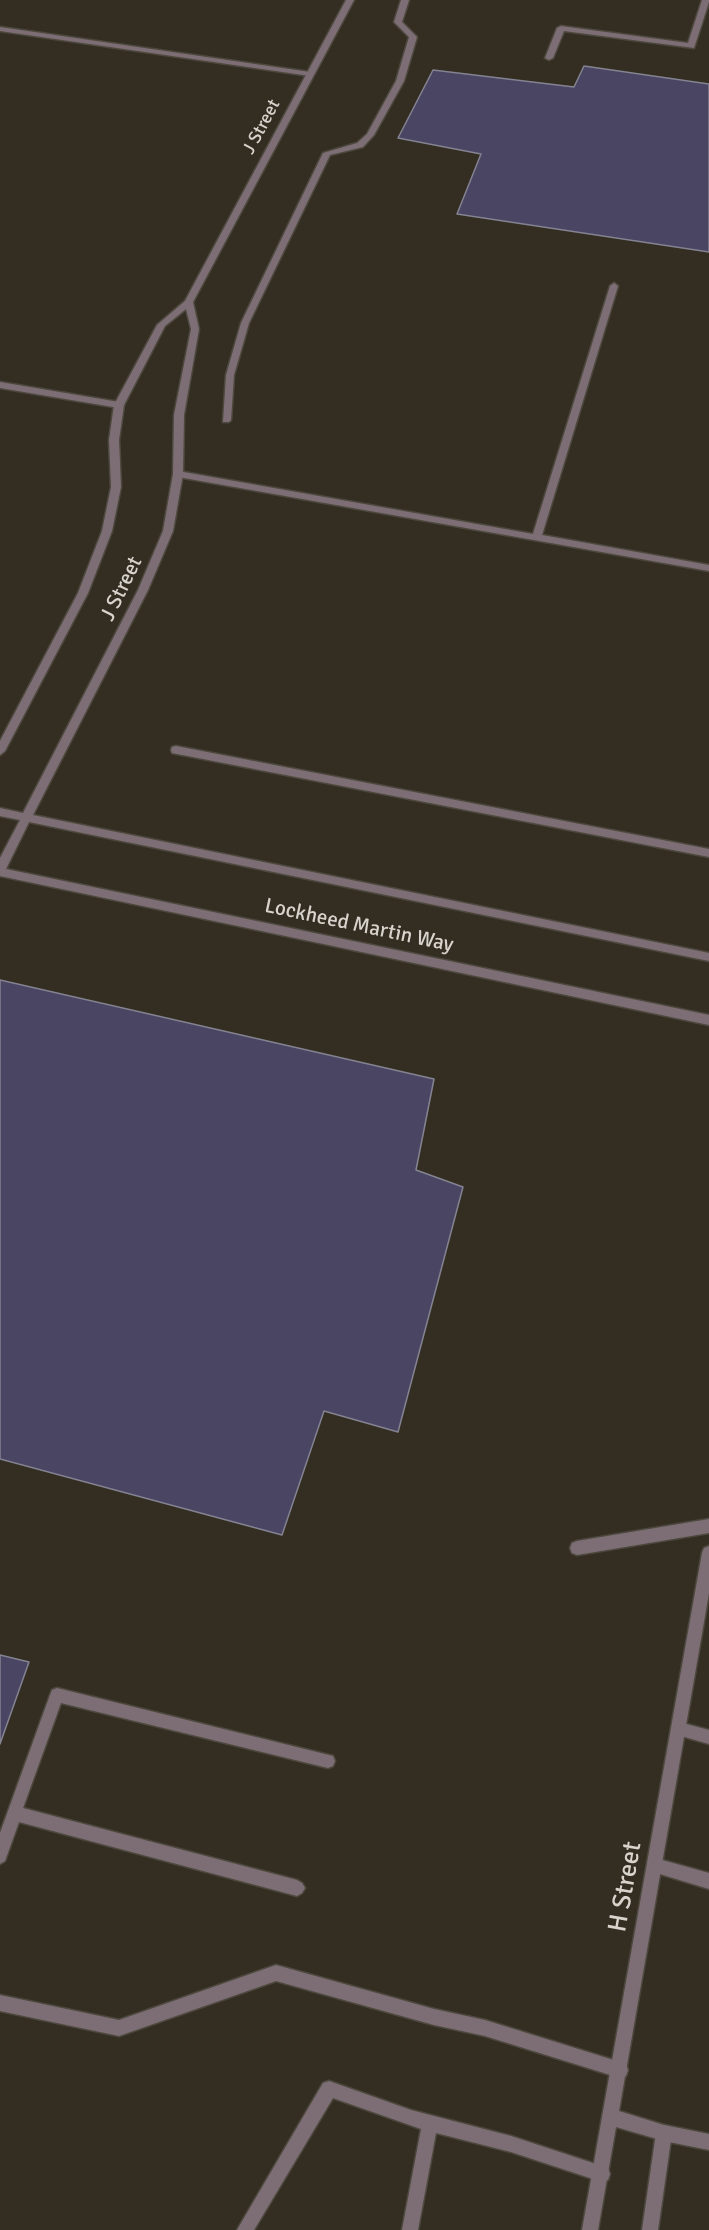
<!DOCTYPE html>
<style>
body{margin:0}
canvas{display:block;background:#332d22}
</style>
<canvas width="709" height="2230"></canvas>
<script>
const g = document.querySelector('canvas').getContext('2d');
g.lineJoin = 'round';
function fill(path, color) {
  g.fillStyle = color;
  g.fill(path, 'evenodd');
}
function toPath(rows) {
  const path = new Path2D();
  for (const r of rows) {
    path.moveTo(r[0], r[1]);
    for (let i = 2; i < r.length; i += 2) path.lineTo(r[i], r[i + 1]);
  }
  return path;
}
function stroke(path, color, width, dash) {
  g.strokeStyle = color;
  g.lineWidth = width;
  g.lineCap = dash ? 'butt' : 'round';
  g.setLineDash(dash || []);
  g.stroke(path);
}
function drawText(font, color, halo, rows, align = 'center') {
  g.font = font + ' Signika,sans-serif';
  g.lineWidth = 5;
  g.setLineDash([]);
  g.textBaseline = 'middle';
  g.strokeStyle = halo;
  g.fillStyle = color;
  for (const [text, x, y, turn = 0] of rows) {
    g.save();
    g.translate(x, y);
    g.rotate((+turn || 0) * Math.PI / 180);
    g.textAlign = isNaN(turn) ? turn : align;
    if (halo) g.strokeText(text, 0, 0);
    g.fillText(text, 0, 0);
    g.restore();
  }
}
const building = toPath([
 [584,66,709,84,709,252,457,214,481,154,398,138,433,70,574,87,584,66],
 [0,980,434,1079,416,1170,463,1187,398,1432,324,1411,282,1535,0,1459,0,980],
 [0,1655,29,1662,0,1744,0,1655]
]);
fill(building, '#494563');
stroke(building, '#848391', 1.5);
const lane = toPath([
 [401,0,409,0,402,22,417,37,404,81,374,135,363,147,330,155,249,323,234,375,231,420,229,422,223,422,226,375,241,323,323,153,357,143,367,134,396,81,409,37,394,22,401,0],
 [702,0,709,0,709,2,694,48,564,31,553,58,549,60,545,58,557,28,561,26,688,43,702,0],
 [0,27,310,72,314,74,310,76,0,31,0,27],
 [614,283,618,286,542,535,709,565,709,571,178,477,173,474,178,471,533,534,610,286,614,283],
 [0,382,119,402,124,405,119,408,0,388,0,382],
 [176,746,709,849,709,857,172,753,171,750,172,747,176,746],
 [709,1519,709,1533,577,1555,572,1553,570,1548,572,1543,577,1541,709,1519],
 [57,1688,333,1756,335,1761,333,1766,328,1768,61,1703,23,1808,297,1880,302,1883,305,1888,302,1893,297,1896,19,1822,5,1861,0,1864,0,1833,50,1695,52,1690,57,1688],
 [679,1722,709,1730,709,1744,674,1734,672,1729,674,1724,679,1722],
 [655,1858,709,1873,709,1889,650,1871,647,1866,650,1861,655,1858],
 [276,1965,434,2009,485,2020,620,2062,626,2064,628,2070,626,2076,620,2078,485,2036,434,2025,276,1981,119,2036,0,2011,0,1995,119,2020,276,1965],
 [329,2081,411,2110,511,2136,602,2166,608,2168,610,2174,608,2180,602,2182,511,2152,436,2133,418,2230,402,2230,421,2129,333,2098,254,2230,237,2230,323,2083,329,2081],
 [664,2125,670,2127,672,2133,658,2230,642,2230,656,2133,658,2127,664,2125]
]);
const street = toPath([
 [346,0,354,0,193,302,199,329,184,415,183,474,173,531,148,590,33,815,709,953,709,961,29,822,6,869,709,1015,709,1025,0,876,0,858,20,820,0,816,0,808,23,813,138,590,163,531,173,474,174,415,191,329,186,309,165,326,124,405,119,440,121,487,112,531,88,593,5,751,0,755,0,741,78,593,102,531,111,487,109,440,114,405,157,325,185,301,346,0],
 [709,1546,709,1593,619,2111,664,2125,709,2134,709,2150,664,2141,616,2127,598,2230,582,2230,702,1553,704,1548,709,1546]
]);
stroke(lane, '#4d483d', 3);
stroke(street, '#4d483d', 3);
fill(lane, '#7d6e76');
fill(street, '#7d6e76');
drawText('18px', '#d8d4cd', '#332d22', [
 ["J Street",262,127,-62]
]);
drawText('21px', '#d8d4cd', '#332d22', [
 ["J Street",122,589,-64],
 ["Lockheed Martin Way",359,926,12]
]);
drawText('26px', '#d8d4cd', '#332d22', [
 ["H Street",626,1887,-80]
]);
</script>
